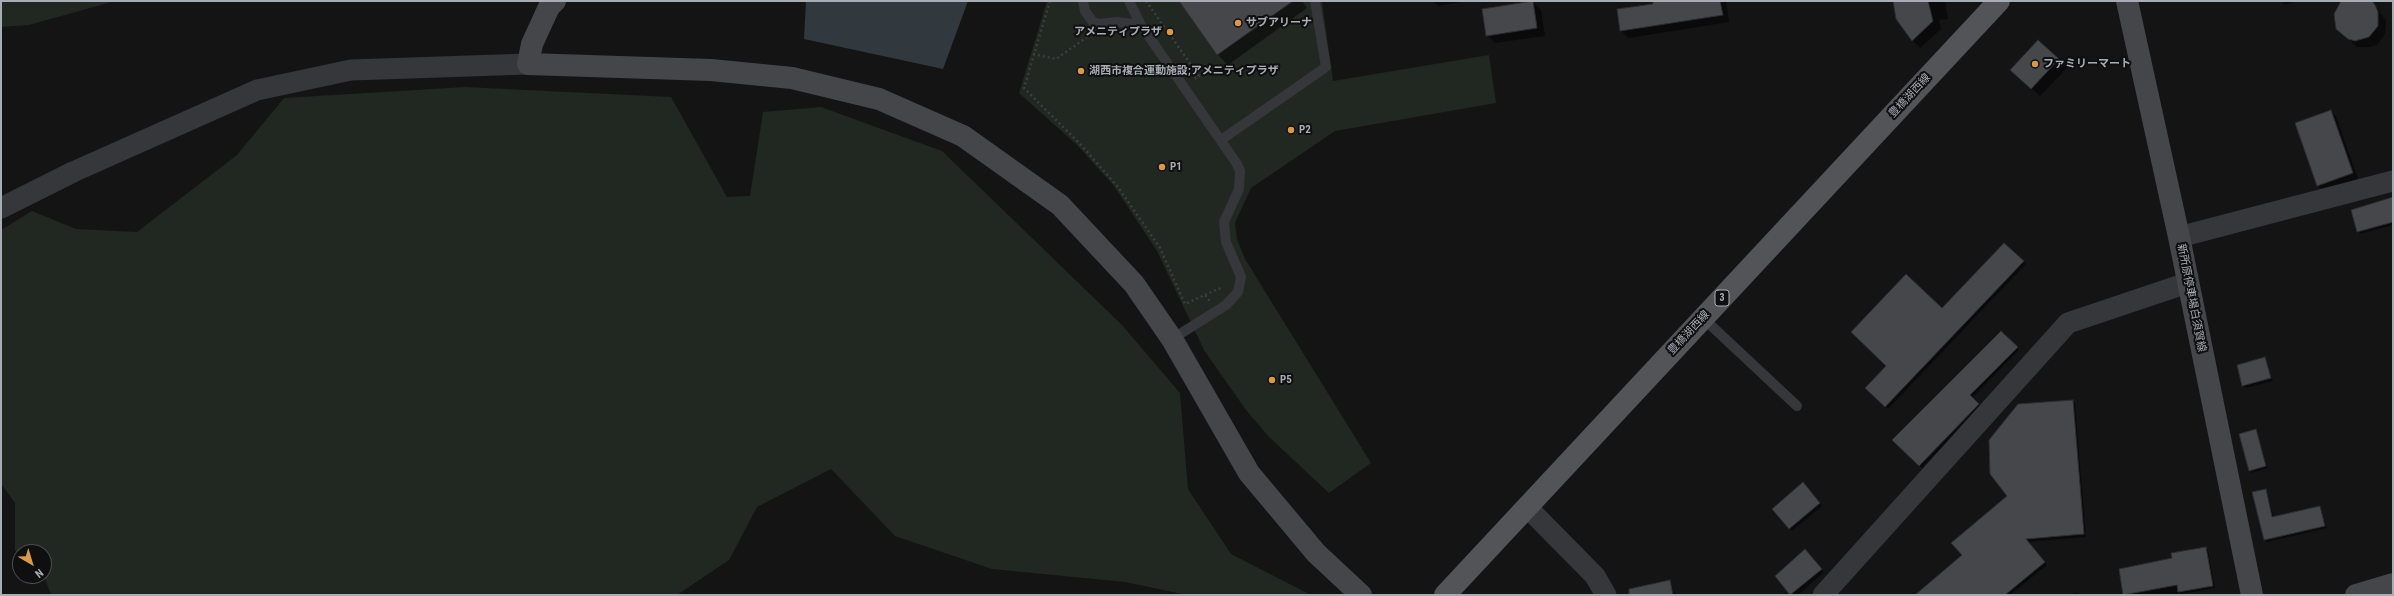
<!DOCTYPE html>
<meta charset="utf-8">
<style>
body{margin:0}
#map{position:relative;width:2394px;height:596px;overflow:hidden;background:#141415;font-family:"Roboto Condensed",sans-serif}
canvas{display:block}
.frame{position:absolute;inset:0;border:2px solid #a7adb4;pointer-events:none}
.north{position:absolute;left:12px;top:544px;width:40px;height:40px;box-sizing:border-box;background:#0f0f10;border:1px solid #4c4e52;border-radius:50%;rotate:142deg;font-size:11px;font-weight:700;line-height:16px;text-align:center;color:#a7adb4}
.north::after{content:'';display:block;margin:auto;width:14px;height:18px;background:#d99948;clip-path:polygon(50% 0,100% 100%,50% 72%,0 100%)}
</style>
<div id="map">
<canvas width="2394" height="596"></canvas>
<div class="frame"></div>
<div class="north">N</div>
</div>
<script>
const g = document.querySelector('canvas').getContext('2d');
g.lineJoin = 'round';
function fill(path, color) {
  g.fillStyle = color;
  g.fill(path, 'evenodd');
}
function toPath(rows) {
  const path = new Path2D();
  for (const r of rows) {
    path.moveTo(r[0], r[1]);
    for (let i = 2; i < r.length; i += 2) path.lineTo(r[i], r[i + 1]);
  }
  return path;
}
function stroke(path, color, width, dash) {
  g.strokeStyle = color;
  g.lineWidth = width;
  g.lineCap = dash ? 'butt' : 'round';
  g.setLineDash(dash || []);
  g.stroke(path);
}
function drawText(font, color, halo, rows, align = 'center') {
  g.font = font + ' "Roboto Condensed","Noto Sans JP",sans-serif';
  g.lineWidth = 4;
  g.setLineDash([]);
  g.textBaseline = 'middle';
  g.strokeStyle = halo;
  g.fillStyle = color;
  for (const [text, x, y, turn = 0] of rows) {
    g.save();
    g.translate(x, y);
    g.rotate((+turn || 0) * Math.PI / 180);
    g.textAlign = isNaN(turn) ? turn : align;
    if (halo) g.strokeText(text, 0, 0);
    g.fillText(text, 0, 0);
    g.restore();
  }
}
fill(toPath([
 [1,1,115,1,29,25,1,27],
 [1047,1,1322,1,1333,81,1489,55,1496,103,1335,131,1251,188,1235,223,1237,239,1245,259,1371,463,1329,493,1269,437,1246,410,1204,350,1157,251,1114,186,1078,146,1019,93],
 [465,87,671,97,727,197,750,196,763,112,821,107,942,151,1122,325,1180,393,1188,489,1231,554,1311,595,1187,595,1125,582,992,569,895,536,831,469,757,507,729,560,677,595,51,595,44,576,44,552,20,552,20,555,15,550,15,503,1,484,1,230,32,211,76,229,137,232,237,155,284,98]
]), '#212721');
fill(toPath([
 [806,1,968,1,943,69,804,39]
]), '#31393e');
fill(toPath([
 [1180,1,1302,1,1307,8,1228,65,1218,55],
 [1433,1,1467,1,1438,6],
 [1654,1,1726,1,1729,22,1629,38,1621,31,1654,5],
 [1827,1,1850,1,1850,2],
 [1894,1,1945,1,1948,19,1939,20,1941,29,1920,48,1912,40],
 [2281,1,2298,1,2285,5],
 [2345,1,2370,1,2378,9,2386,21,2385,34,2377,45,2370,47,2357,47,2337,28,2335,22,2337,7],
 [1533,2,1541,10,1545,36,1495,43,1487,35],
 [2038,41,2067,68,2040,96,2020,78],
 [2331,111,2336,116,2358,179,2323,191,2318,186],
 [2393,199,2393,225,2360,234,2352,210],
 [2004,244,2026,264,1888,409,1866,388],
 [2001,332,2019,350,1972,398,1981,407,1922,468,1893,440],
 [2265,359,2273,381,2246,388,2243,386],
 [2073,401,2075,403,2086,537,2027,542,2047,565,2010,595,1917,595,1963,555,2008,497],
 [2255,430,2268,468,2252,473,2250,470],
 [1805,486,1822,506,1792,531,1790,528],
 [2266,490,2274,518,2320,507,2327,528,2267,542,2265,540,2254,493],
 [2206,548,2208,550,2215,588,2176,595,2124,595,2120,569,2173,558],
 [1807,552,1824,572,1798,595,1792,595,1776,576],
 [1670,581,1675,595,1633,595],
 [2078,593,2079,595,2069,595]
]), '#0007');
const building = toPath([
 [1179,1,1293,1,1217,55,1179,1],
 [1533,1,1537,28,1486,36,1482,9,1533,1],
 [1653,1,1720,1,1723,15,1620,31,1617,9,1653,4,1653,1],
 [1893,1,1928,1,1933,21,1912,41,1896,19,1893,1],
 [2341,1,2372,1,2375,5,2378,12,2378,26,2369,37,2355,41,2348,39,2336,29,2334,14,2341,1],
 [2038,40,2059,59,2031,89,2010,70,2038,40],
 [2331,110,2353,173,2317,186,2295,123,2331,110],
 [2393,197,2393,222,2357,232,2351,210,2393,197],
 [2004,243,2024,261,1885,407,1865,388,1886,366,1851,332,1906,274,1942,308,2004,243],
 [2001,331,2018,347,1970,395,1979,404,1919,466,1892,440,2001,331],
 [2265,357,2271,378,2242,386,2237,365,2265,357],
 [2073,400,2084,534,2026,539,2045,562,2005,595,1915,595,1962,555,1951,543,2007,496,1990,474,1989,440,2018,404,2073,400],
 [2256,429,2266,466,2249,471,2239,434,2256,429],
 [1803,482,1820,503,1789,529,1772,509,1803,482],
 [2266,489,2272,517,2320,506,2325,526,2264,540,2252,492,2266,489],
 [2206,547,2213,586,2178,592,2177,585,2123,595,2119,569,2172,558,2171,553,2206,547],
 [1805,549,1822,569,1790,595,1775,576,1805,549],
 [1670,580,1673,595,1629,595,1629,589,1670,580]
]);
fill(building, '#46474a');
stroke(building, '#2e2e31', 1);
stroke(toPath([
 [1050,1,1024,88,1081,145,1118,187,1160,248,1185,304,1205,295,1210,301],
 [1146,1,1199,76,1194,79],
 [1033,54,1056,59,1090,35],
 [1205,295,1223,287]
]), '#3c3e41', 2.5, [2, 3]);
stroke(toPath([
 [1083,1,1085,11,1093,22,1099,24,1117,22,1141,25],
 [1129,1,1141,25,1237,164,1240,171,1239,189,1224,222,1226,242,1241,277,1238,292,1226,305,1172,339],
 [1221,140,1326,67,1315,1],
 [1703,318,1797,406]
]), '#35373a', 10);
stroke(toPath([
 [1,208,73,172,257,90,351,70,528,64],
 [2179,237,2393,181],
 [1527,507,1595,576,1606,595],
 [1823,595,2068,323,2187,283]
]), '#35373a', 21);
stroke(toPath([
 [555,1,549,7,532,44,528,64,711,70,792,78,879,99,963,136,1060,205,1134,284,1172,339,1249,473,1316,553,1361,595],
 [2127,1,2179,237,2252,595],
 [2356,595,2393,584]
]), '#444649', 22);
stroke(toPath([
 [1445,595,1999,1]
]), '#525458', 22);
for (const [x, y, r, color] of [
 [1238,23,4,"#d99948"],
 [1170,32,4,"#d99948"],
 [2035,64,4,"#d99948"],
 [1081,71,4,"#d99948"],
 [1291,130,4,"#d99948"],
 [1162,167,4,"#d99948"],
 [1272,380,4,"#d99948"]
]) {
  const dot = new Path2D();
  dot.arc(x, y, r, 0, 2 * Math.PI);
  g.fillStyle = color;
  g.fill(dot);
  stroke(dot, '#0f0f10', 1.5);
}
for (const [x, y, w] of [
 [1722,298,14]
]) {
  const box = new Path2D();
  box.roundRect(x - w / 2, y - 8, w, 16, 3);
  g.fillStyle = '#0f0f10';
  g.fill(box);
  stroke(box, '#a7adb4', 1);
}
drawText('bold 10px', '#a7adb4', null, [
 ["3",1722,298]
]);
drawText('bold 11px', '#a7adb4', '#0f0f10', [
 ["サブアリーナ",1246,23],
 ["アメニティプラザ",1162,32,"right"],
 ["ファミリーマート",2043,64],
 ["湖西市複合運動施設;アメニティプラザ",1089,71],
 ["P2",1299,130],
 ["P1",1170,167],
 ["P5",1280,380]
], 'left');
drawText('11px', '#a7adb4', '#0f0f10', [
 ["豊橋湖西線",1910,96,-47],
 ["新所原停車場白須賀線",2191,298,79],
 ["豊橋湖西線",1689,333,-47]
]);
</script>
